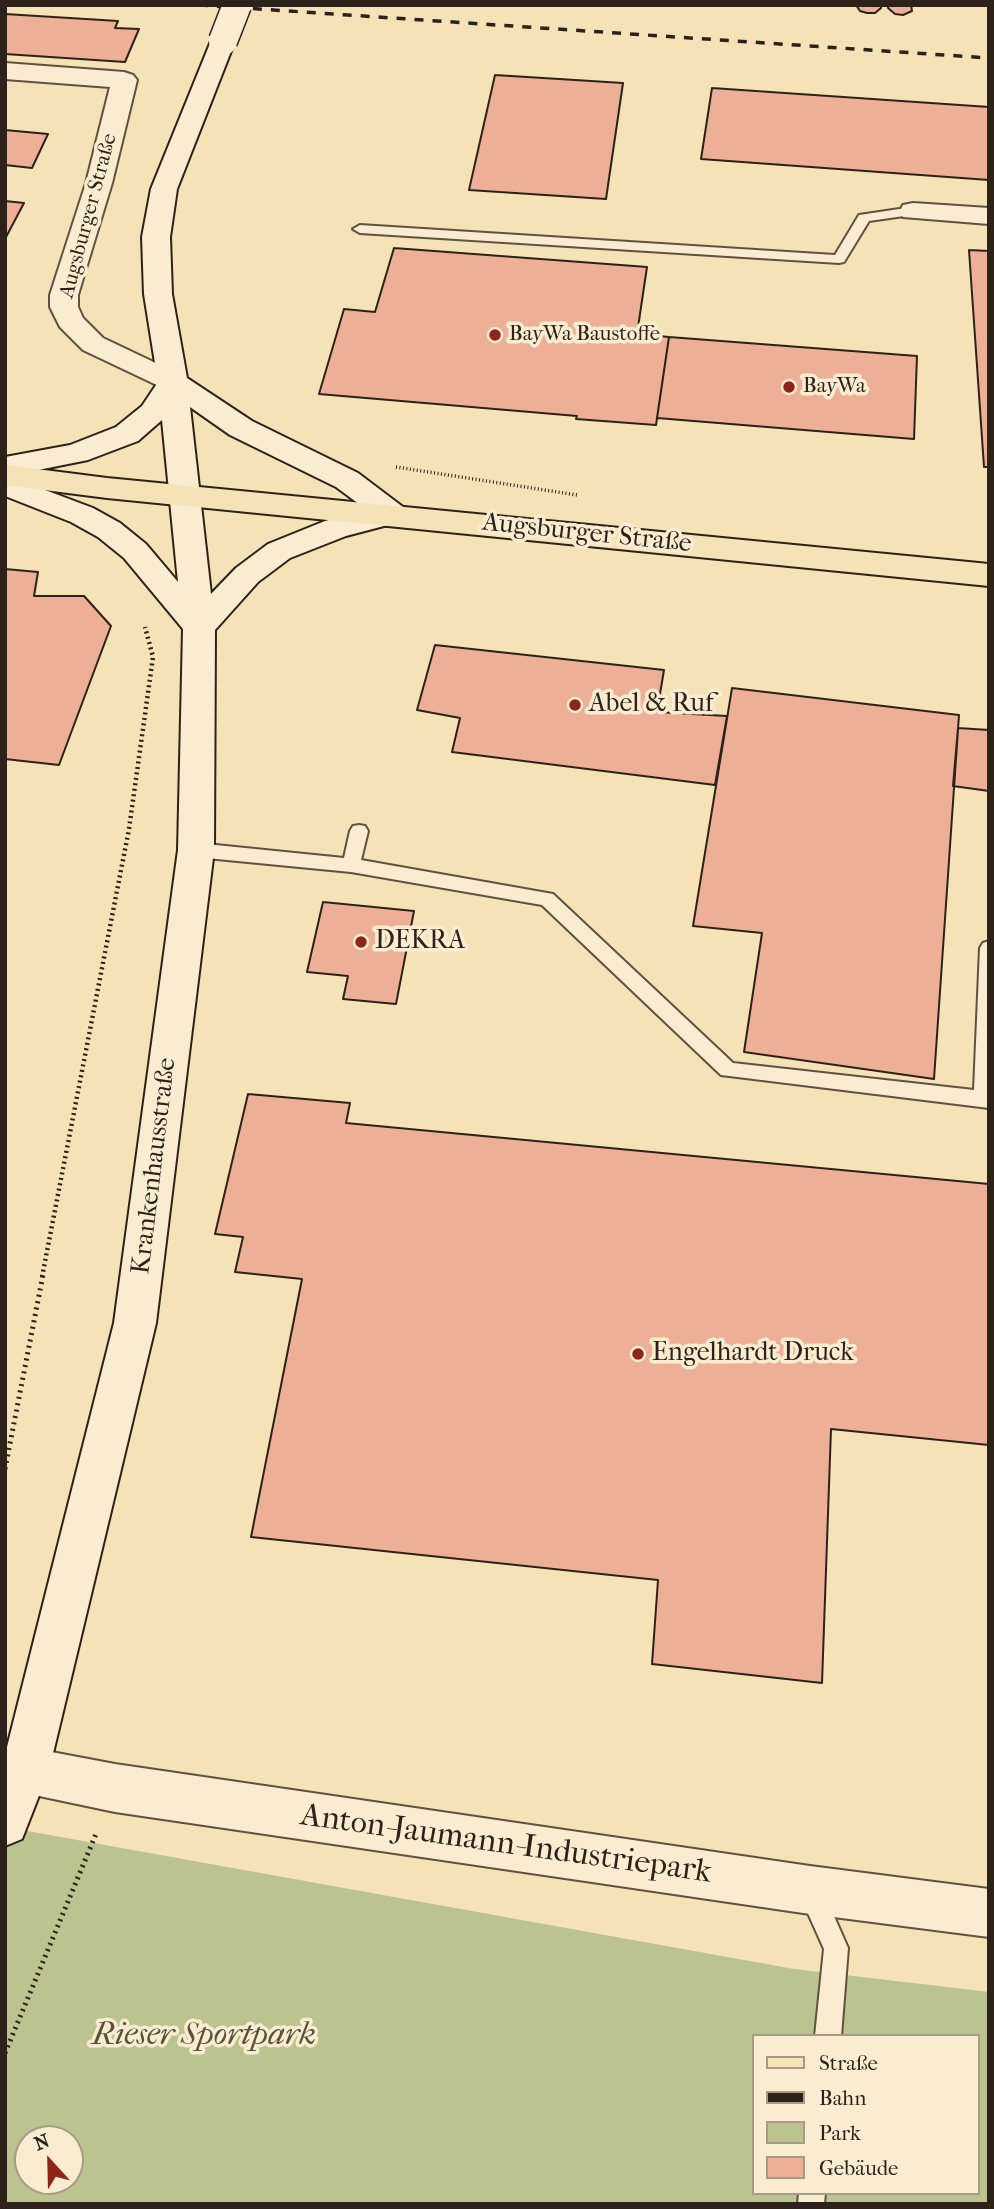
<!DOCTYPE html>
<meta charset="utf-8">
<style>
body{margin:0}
#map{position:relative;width:994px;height:2209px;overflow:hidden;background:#f6e2b7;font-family:"IM FELL French Canon",serif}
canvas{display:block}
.frame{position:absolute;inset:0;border:7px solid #2c221a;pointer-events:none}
.legend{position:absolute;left:752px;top:2034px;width:228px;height:161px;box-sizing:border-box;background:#f9ecd0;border:2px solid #a79b87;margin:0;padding:9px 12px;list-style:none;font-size:21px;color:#2c221a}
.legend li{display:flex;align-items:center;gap:14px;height:35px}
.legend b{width:35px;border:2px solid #a79b87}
.north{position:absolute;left:14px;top:2125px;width:70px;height:70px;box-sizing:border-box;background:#f9ecd0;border:2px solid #a79b87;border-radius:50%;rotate:338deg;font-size:19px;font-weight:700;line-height:28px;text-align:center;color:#2c221a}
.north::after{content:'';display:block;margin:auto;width:24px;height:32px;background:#8f2418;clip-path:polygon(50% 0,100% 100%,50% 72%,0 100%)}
</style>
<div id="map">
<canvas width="994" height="2209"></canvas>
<div class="frame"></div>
<ul class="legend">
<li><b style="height:9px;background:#f6e2b7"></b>Straße</li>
<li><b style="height:9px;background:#2c221a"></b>Bahn</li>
<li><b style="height:19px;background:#bbc38f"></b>Park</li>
<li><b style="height:19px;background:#edb096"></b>Gebäude</li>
</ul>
<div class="north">N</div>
</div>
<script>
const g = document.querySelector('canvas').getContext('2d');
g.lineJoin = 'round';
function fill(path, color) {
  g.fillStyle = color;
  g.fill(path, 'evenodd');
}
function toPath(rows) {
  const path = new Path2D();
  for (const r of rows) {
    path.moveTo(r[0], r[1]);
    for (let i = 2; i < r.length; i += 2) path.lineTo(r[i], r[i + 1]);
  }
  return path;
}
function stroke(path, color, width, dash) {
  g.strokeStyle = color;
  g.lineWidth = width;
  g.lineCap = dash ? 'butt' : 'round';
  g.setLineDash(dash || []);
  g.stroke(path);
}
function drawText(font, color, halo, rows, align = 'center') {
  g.font = font + ' "IM FELL French Canon",serif';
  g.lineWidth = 7;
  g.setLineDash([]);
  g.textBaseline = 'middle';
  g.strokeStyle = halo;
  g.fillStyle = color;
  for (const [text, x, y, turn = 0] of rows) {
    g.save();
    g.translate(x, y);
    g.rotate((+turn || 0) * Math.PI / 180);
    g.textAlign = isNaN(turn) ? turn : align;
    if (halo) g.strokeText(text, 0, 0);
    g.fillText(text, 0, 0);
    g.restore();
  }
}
fill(toPath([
 [5,1827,794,1969,989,1992,989,2204,5,2204],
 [754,2036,978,2036,978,2193,754,2193],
 [28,2139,70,2139,70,2181,28,2181]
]), '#bbc38f');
const building = toPath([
 [856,5,881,5,881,8,875,13,867,13,860,11,856,5],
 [911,5,912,11,903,15,895,14,888,8,888,5,911,5],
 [5,14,118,21,115,28,139,29,125,62,5,54,5,14],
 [495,75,623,83,606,199,469,190,495,75],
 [712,88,989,107,989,180,701,159,712,88],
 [5,130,48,134,32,168,5,165,5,130],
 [5,201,24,203,5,239,5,201],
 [394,248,647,267,637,334,669,337,656,425,576,419,577,416,319,394,344,309,375,312,394,248],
 [969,250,989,251,989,467,984,467,969,250],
 [669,337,917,356,914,439,657,418,669,337],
 [5,569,38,572,34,596,84,596,111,626,59,765,5,759,5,569],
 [435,645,664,670,657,712,727,716,715,785,452,752,460,718,417,710,435,645],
 [732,688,959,715,934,1079,744,1052,762,933,693,926,732,688],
 [958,728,989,730,989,791,953,786,958,728],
 [323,902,414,911,396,1004,343,999,348,976,307,972,323,902],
 [248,1094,350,1103,346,1123,989,1184,989,1445,831,1429,822,1683,652,1664,658,1580,251,1537,302,1279,235,1272,243,1237,215,1234,248,1094]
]);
fill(building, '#edb096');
stroke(building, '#2c221a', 2);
const lane = toPath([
 [913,207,920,211,918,214,869,221,844,262,839,263,360,233,353,229,360,225,835,255,859,215,913,207],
 [359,825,365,826,368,831,361,860,553,894,733,1063,974,1090,980,948,983,943,989,941,989,1108,721,1075,542,905,351,872,196,857,190,855,187,850,190,845,196,843,344,858,350,831,353,826,359,825],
 [810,1879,819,1882,848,1948,841,2036,815,2036,824,1949,798,1891,801,1882,810,1879],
 [799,2193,825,2193,824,2204,798,2204,799,2193]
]);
const street = toPath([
 [5,63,124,72,133,75,137,80,112,183,78,295,78,307,83,318,103,338,183,376,188,382,183,388,173,391,163,388,83,350,60,327,50,307,50,295,86,183,110,87,5,79,5,63],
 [913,203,989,208,989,224,903,217,900,211,903,205,913,203],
 [25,1747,115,1764,810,1866,989,1889,989,1937,810,1914,115,1812,25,1793,8,1786,5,1779,5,1761,8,1754,25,1747]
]);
const secondary = toPath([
 [223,34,232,36,235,41,177,189,170,237,172,294,187,378,252,421,358,473,403,507,407,514,403,521,346,536,290,558,258,582,215,630,214,850,156,1323,49,1770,22,1839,5,1846,5,1755,114,1323,178,850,183,629,124,558,98,537,71,522,5,496,5,457,70,445,116,427,142,406,158,382,144,294,142,237,151,189,211,41,214,36,223,34],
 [190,407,230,435,336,487,367,510,325,521,268,544,236,568,211,594,190,407],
 [162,420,178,582,146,544,120,523,93,508,8,476,88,460,138,441,162,420]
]);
const primary = toPath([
 [5,465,107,478,989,564,989,586,107,498,5,485,5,465]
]);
stroke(lane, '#5e5241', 4);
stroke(street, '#5e5241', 4);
stroke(secondary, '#2c221a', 4);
stroke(primary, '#2c221a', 4);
stroke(toPath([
 [396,467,577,495]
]), '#2c221a', 3.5, [1, 2.5]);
stroke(toPath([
 [42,1277,129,829,153,657,145,627]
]), '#2c221a', 4.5, [2, 3.5]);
stroke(toPath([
 [5,1469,43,1275],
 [5,2053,96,1834]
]), '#2c221a', 5, [2, 4.5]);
fill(lane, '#f9ecd0');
fill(street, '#f9ecd0');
fill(secondary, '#f9ecd0');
fill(primary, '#f6e2b7');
stroke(toPath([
 [199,5,989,58]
]), '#2c221a', 3.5, [9, 9]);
const secondaryBridge = toPath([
 [223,41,237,5]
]);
stroke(secondaryBridge, '#2c221a', 31, []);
stroke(secondaryBridge, '#f9ecd0', 28);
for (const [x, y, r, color] of [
 [495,335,7,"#8f2418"],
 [789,387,7,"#8f2418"],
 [575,705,7,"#8f2418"],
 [361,942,7,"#8f2418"],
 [638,1354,7,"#8f2418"]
]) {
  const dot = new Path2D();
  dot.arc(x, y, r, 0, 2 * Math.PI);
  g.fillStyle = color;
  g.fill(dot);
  stroke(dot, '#f9ecd0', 2.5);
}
drawText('21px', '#2c221a', '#f9ecd0', [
 ["Augsburger Straße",89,216,-75]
]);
drawText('21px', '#2c221a', '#f9ecd0', [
 ["BayWa Baustoffe",509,335],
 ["BayWa",803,387]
], 'left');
drawText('26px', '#2c221a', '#f9ecd0', [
 ["Augsburger Straße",587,534,6],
 ["Krankenhausstraße",155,1166,-83]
]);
drawText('26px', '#2c221a', '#f9ecd0', [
 ["Abel & Ruf",589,705],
 ["DEKRA",375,942],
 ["Engelhardt Druck",652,1354]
], 'left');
drawText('32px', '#2c221a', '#f9ecd0', [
 ["Anton-Jaumann-Industriepark",506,1845,8]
]);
drawText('italic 32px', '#57523d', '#f9ecd0', [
 ["Rieser Sportpark",204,2036]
]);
</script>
